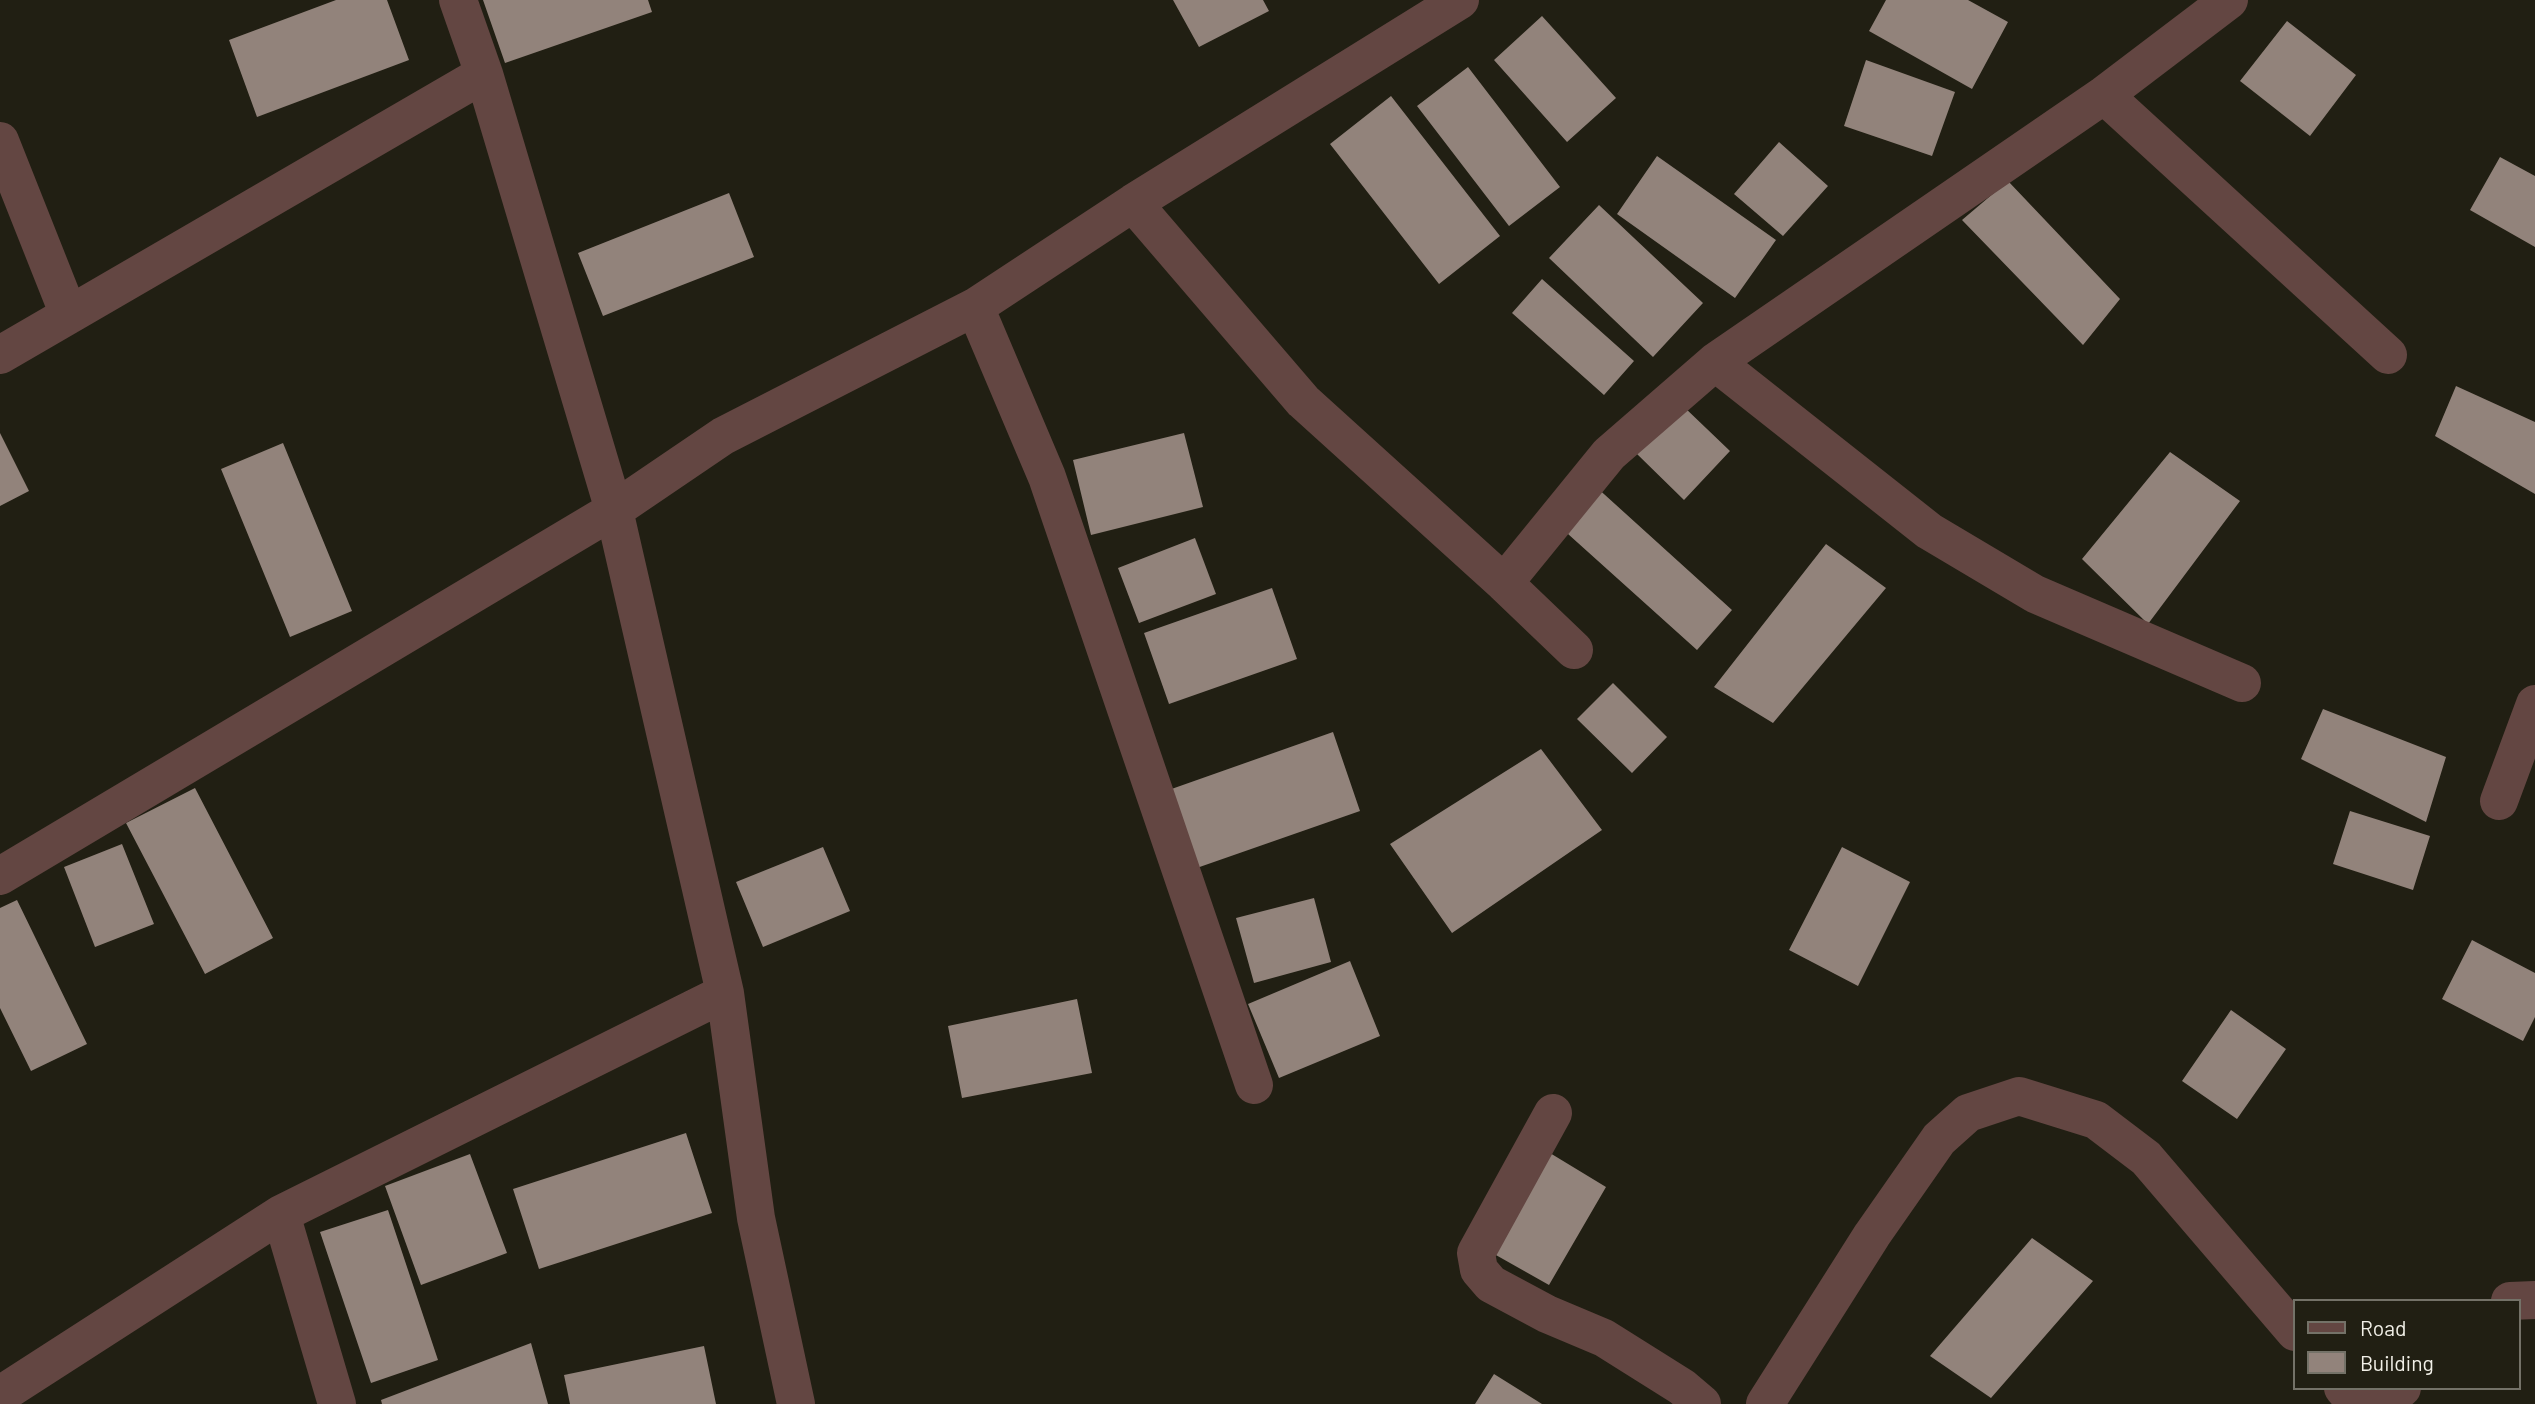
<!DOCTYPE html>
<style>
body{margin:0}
#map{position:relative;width:2535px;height:1404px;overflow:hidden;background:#211f13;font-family:Barlow,sans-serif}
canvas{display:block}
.legend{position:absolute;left:2293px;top:1299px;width:228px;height:91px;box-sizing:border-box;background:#211f13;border:2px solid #747268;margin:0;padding:9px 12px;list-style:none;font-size:21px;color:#f1efe7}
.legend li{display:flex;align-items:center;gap:14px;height:35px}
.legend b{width:35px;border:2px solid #747268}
</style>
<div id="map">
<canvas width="2535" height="1404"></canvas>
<ul class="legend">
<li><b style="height:9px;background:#634642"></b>Road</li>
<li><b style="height:19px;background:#92837b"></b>Building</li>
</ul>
</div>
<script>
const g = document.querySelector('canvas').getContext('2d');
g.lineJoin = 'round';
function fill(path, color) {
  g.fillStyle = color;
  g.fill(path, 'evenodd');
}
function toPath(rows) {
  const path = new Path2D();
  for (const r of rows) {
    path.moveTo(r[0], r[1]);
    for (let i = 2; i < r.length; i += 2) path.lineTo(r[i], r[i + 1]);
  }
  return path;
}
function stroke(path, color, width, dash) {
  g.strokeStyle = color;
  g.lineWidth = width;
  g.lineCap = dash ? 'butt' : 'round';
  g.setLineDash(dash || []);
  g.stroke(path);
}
fill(toPath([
 [336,0,387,0,409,60,257,117,229,40],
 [483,0,648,0,652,12,505,63],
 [1173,0,1263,0,1269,11,1199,47],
 [1886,0,1968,0,2008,22,1972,89,1869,31],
 [1542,16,1616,98,1567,142,1494,60],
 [2287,21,2356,75,2310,136,2240,81],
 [1866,60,1955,92,1932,156,1844,126],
 [1468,67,1560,187,1509,226,1417,106],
 [1391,96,1500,236,1439,284,1330,144],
 [1779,142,1828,186,1783,236,1734,194],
 [1657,156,1776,240,1735,298,1617,214],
 [2500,157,2535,176,2535,247,2470,210],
 [2008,181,2120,299,2083,345,1962,220],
 [729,193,754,257,603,316,578,253],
 [1599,205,1703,303,1653,357,1549,258],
 [1542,279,1634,361,1604,395,1512,313],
 [2456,386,2535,422,2535,494,2435,436],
 [1683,406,1730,451,1684,500,1637,454],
 [0,433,29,491,0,506],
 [1184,433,1203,507,1091,535,1073,460],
 [283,443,352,611,290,637,221,469],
 [2170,452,2240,501,2148,624,2082,559],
 [1594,485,1732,610,1697,650,1558,525],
 [1195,538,1216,594,1139,623,1118,568],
 [1826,544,1886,588,1773,723,1714,687],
 [1272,588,1297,659,1169,704,1144,633],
 [1613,683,1667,737,1632,773,1577,719],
 [2323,709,2446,757,2426,822,2301,759],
 [1333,732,1360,811,1191,870,1163,792],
 [1541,749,1602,830,1452,933,1390,844],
 [195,788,273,938,205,974,126,823],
 [2350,811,2430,836,2413,890,2333,864],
 [122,844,154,924,95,947,64,867],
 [823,847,850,911,763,947,736,882],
 [1842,847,1910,882,1858,986,1789,950],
 [1314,898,1331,962,1254,983,1236,918],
 [17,900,87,1044,31,1071,0,1008,0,908],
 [2472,940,2535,973,2535,1017,2523,1041,2442,999],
 [1350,961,1380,1036,1279,1078,1248,1004],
 [1077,999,1092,1073,962,1098,948,1026],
 [2231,1010,2286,1049,2237,1119,2182,1081],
 [686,1133,712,1213,539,1269,513,1189],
 [1545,1150,1606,1187,1549,1285,1487,1250],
 [470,1154,507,1253,421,1285,385,1186],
 [388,1210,438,1360,371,1383,320,1232],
 [2032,1238,2093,1281,1991,1398,1930,1356],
 [531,1343,548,1404,382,1404,381,1400],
 [704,1346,716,1404,570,1404,564,1375],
 [1494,1374,1542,1404,1475,1404]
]), '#92837b');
stroke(toPath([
 [458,0,484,74,614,510,725,993,756,1218,796,1404],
 [2104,95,2388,355],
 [0,141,69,315],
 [1133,203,1303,401,1504,583,1574,650],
 [975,307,1047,477,1254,1085],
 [0,355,484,74],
 [1715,362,1929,531,2035,594,2242,683],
 [1504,583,1609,454,1715,362,2104,95,2229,0],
 [2499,801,2535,704],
 [0,876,614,510,723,436,975,307,1133,203,1460,0],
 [1553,1113,1476,1253,1479,1270,1491,1284,1547,1314,1604,1338,1682,1387,1702,1404],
 [281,1214,337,1404],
 [2510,1301,2535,1300],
 [2343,1388,2357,1404],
 [0,1395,281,1214,725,993],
 [1765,1404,1872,1235,1939,1139,1968,1113,2019,1096,2096,1120,2146,1158,2295,1332],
 [2382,1404,2402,1388]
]), '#634642', 38);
</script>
